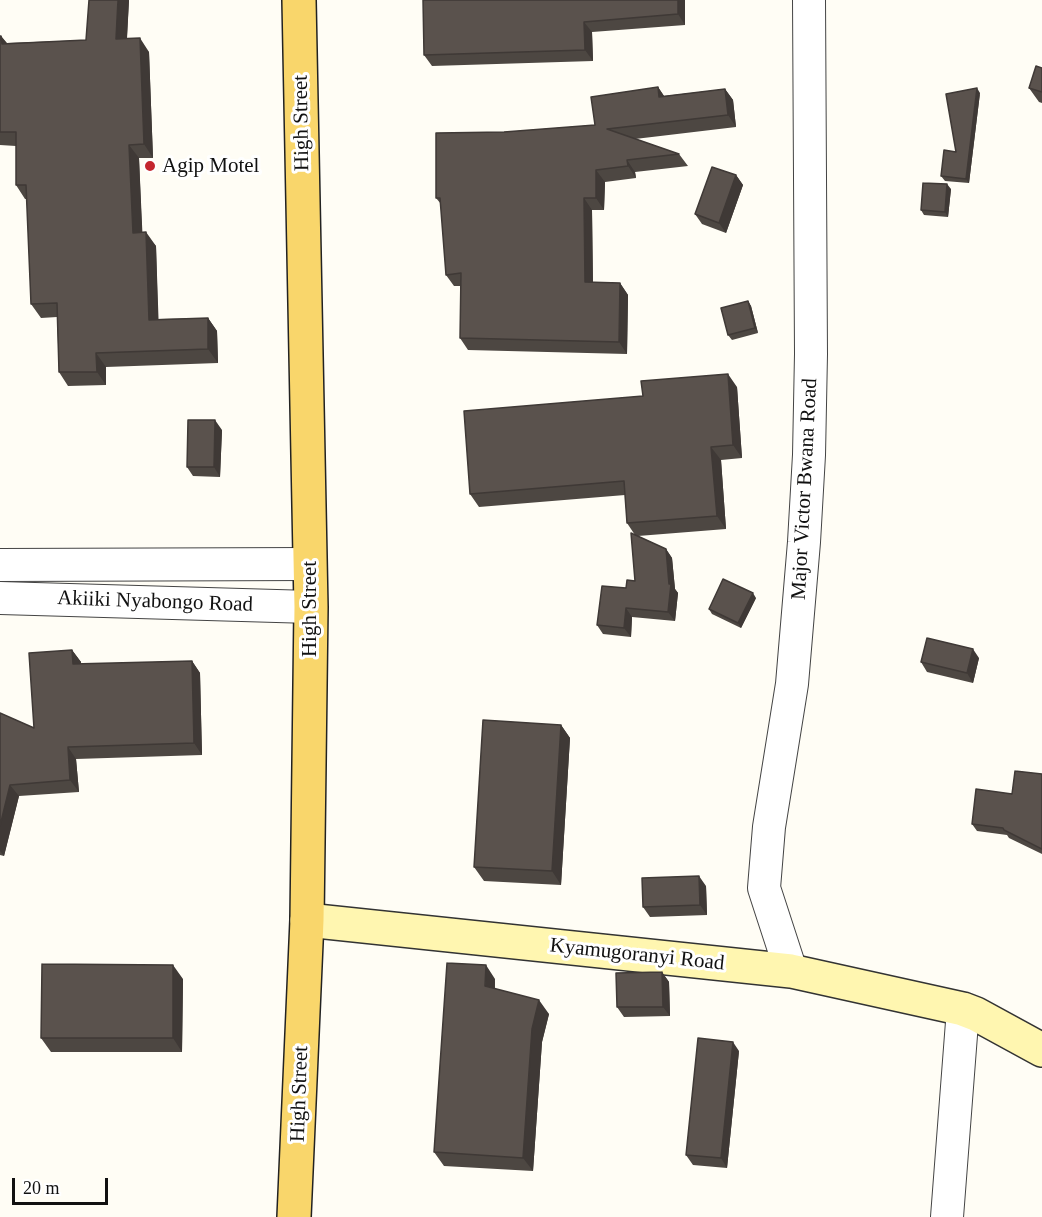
<!DOCTYPE html>
<style>
body{margin:0}
#map{position:relative;width:1042px;height:1217px;overflow:hidden;background:#fffdf5;font-family:"Times New Roman",serif}
canvas{display:block}
.scale{position:absolute;left:12px;top:1178px;width:96px;height:27px;box-sizing:border-box;border:3px solid #111;border-top:0;padding-left:8px;font-size:18px;line-height:21px;white-space:nowrap;color:#111;-webkit-text-stroke:4px #fff;paint-order:stroke}
</style>
<div id="map">
<canvas width="1042" height="1217"></canvas>
<div class="scale">20 m</div>
</div>
<script>
const g = document.querySelector('canvas').getContext('2d');
g.lineJoin = 'round';
function toPath(rows) {
  const path = new Path2D();
  for (const r of rows) {
    path.moveTo(r[0], r[1]);
    for (let i = 2; i < r.length; i += 2) path.lineTo(r[i], r[i + 1]);
  }
  return path;
}
function stroke(path, color, width, dash) {
  g.strokeStyle = color;
  g.lineWidth = width;
  g.lineCap = dash ? 'butt' : 'round';
  g.setLineDash(dash || []);
  g.stroke(path);
}
function fill(path, color) {
  g.fillStyle = color;
  g.fill(path, 'evenodd');
}
function drawText(font, color, halo, rows, align = 'center') {
  g.font = font + ' "Times New Roman",serif';
  g.lineWidth = 6;
  g.setLineDash([]);
  g.textBaseline = 'middle';
  g.strokeStyle = halo;
  g.fillStyle = color;
  for (const [text, x, y, turn = 0] of rows) {
    g.save();
    g.translate(x, y);
    g.rotate((+turn || 0) * Math.PI / 180);
    g.textAlign = isNaN(turn) ? turn : align;
    if (halo) g.strokeText(text, 0, 0);
    g.fillText(text, 0, 0);
    g.restore();
  }
}
const street = toPath([
 [0,565,310,564],
 [0,598,311,607],
 [791,971,764,888,769,827,792,684,804,542,809,455,811,354,809,0],
 [947,1217,963,1009]
]);
const secondary = toPath([
 [307,920,791,971,963,1009,976,1014,1042,1050]
]);
const primary = toPath([
 [294,1217,307,920,311,607,299,0]
]);
stroke(street, '#444', 34);
stroke(secondary, '#333', 36);
stroke(primary, '#222', 36);
stroke(street, '#fff', 32);
stroke(secondary, '#fff6b0', 33);
stroke(primary, '#f9d66b', 33);
fill(toPath([
 [129,0,127,39,149,52,153,158,139,158,142,232,156,246,158,319,208,318,217,331,218,363,106,367,106,385,68,386,59,372,57,317,41,318,31,304,27,199,25,199,16,185,16,146,0,145,0,36,1,36,7,43,86,40],
 [685,0,685,25,592,32,593,61,432,66,424,55],
 [1042,68,1042,103,1039,102,1029,88],
 [658,87,664,96,725,89,733,100,736,127,635,139,679,154,688,166,635,172,636,178,605,182,604,210,592,210,593,282,620,283,628,295,627,354,468,350,460,338,460,286,454,286,446,275,441,204,436,198,504,132,595,125],
 [980,93,969,183,945,181,941,176,956,152],
 [736,175,743,185,726,233,702,224,695,214],
 [951,189,948,217,924,215,921,210],
 [748,301,751,306,758,333,732,340,728,335],
 [737,387,742,458,721,460,726,529,638,536,666,549,672,558,675,589,678,593,675,621,632,617,631,637,603,634,597,625,626,588,635,581,635,535,627,523,625,495,479,507,470,494,643,396],
 [222,430,220,477,193,476,187,467],
 [756,598,741,628,712,614,709,609],
 [72,650,81,662,81,664,192,661,200,673,202,755,76,759,79,792,19,796,4,856,0,855,0,713,34,728],
 [979,658,973,683,927,672,921,662],
 [561,725,570,738,561,885,484,881,474,867],
 [1042,774,1042,854,1009,838,1007,835,977,831,972,824,1012,794],
 [706,886,707,915,650,917,643,907],
 [662,972,669,982,670,1016,624,1017,617,1007],
 [183,979,182,1052,51,1052,41,1038],
 [495,979,495,989,549,1014,542,1042,533,1171,444,1166,434,1152],
 [739,1051,727,1168,693,1165,686,1155]
]), '#4d4742');
fill(toPath([
 [118,0,129,0,126,53,116,39],
 [678,0,685,0,685,25,678,14],
 [584,22,592,32,593,61,585,50],
 [1,36,11,49,2,44],
 [140,38,149,52,153,158,144,144],
 [658,87,666,99,659,97],
 [977,88,980,93,969,183,966,179],
 [725,89,733,100,736,127,728,115],
 [129,145,139,158,143,246,133,233],
 [627,160,635,172,636,178,628,166],
 [596,170,605,182,604,210,596,198],
 [736,175,743,185,726,233,719,223],
 [947,184,951,189,948,217,945,212],
 [584,198,592,210,593,294,585,282],
 [146,232,156,246,159,333,149,320],
 [620,283,628,295,627,354,619,342],
 [748,301,751,306,758,333,755,328],
 [208,318,217,331,218,363,208,349],
 [96,353,106,367,106,385,97,372],
 [728,374,737,387,742,458,733,445],
 [215,420,222,430,220,477,214,467],
 [711,447,721,460,726,529,717,516],
 [666,549,672,558,675,589,678,593,675,621,668,612,669,584],
 [753,593,756,598,741,628,738,623],
 [626,608,632,617,631,637,624,628],
 [973,649,979,658,973,683,967,673],
 [72,650,81,662,82,676,73,664],
 [192,661,200,673,202,755,194,743],
 [561,725,570,738,561,885,552,871],
 [68,747,76,759,79,792,70,780],
 [10,785,19,796,4,856,0,851,0,826],
 [699,876,706,886,707,915,700,905],
 [173,965,183,979,182,1052,173,1038],
 [486,965,495,979,494,1000,485,986],
 [662,972,669,982,670,1016,663,1007],
 [539,1000,549,1014,542,1042,533,1171,523,1158,532,1029],
 [733,1042,739,1051,727,1168,721,1158]
]), '#3f3936');
const building = toPath([
 [89,0,118,0,116,39,140,38,144,144,129,145,133,233,146,232,149,320,208,318,208,349,96,353,97,372,59,372,57,303,31,304,26,185,16,185,16,132,0,132,0,36,1,36,2,44,86,40,89,0],
 [423,0,678,0,678,14,584,22,585,50,424,55,423,0],
 [1036,66,1042,68,1042,92,1029,88,1036,66],
 [658,87,659,97,725,89,728,115,607,129,679,154,627,160,628,166,596,170,596,198,584,198,585,282,620,283,619,342,460,338,461,273,446,275,440,198,436,198,436,133,504,132,595,125,591,97,658,87],
 [977,88,966,179,941,176,944,150,956,152,946,94,977,88],
 [712,167,736,175,719,223,695,214,712,167],
 [923,183,947,184,945,212,921,210,923,183],
 [748,301,755,328,728,335,721,308,748,301],
 [728,374,733,445,711,447,717,516,627,523,624,481,470,494,464,411,643,396,641,381,728,374],
 [188,420,215,420,214,467,187,467,188,420],
 [631,533,666,549,669,584,671,584,668,612,626,608,624,628,597,625,602,586,626,588,627,580,635,581,631,533],
 [723,579,753,593,738,623,709,609,723,579],
 [927,638,973,649,967,673,921,662,927,638],
 [72,650,73,664,192,661,194,743,68,747,70,780,10,785,0,826,0,713,34,728,29,653,72,650],
 [483,720,561,725,552,871,474,867,483,720],
 [1015,771,1042,774,1042,849,1004,830,1003,828,972,824,976,789,1012,794,1015,771],
 [699,876,700,905,643,907,642,878,699,876],
 [447,963,486,965,485,986,539,1000,532,1029,523,1158,434,1152,447,963],
 [42,964,173,965,173,1038,41,1038,42,964],
 [662,972,663,1007,617,1007,616,973,662,972],
 [698,1038,733,1042,721,1158,686,1155,698,1038]
]);
fill(building, '#5a524d');
stroke(building, '#3f3936', 1.5);
for (const [x, y, r, color] of [
 [150,166,6,"#c4262e"]
]) {
  const dot = new Path2D();
  dot.arc(x, y, r, 0, 2 * Math.PI);
  g.fillStyle = color;
  g.fill(dot);
  stroke(dot, '#fff', 2);
}
drawText('21px', '#111', '#fff', [
 ["High Street",302,123,-91],
 ["Major Victor Bwana Road",805,489,-87],
 ["Akiiki Nyabongo Road",155,602,2],
 ["High Street",310,609,-90],
 ["Kyamugoranyi Road",637,955,6],
 ["High Street",300,1094,-88]
]);
drawText('21px', '#111', '#fff', [
 ["Agip Motel",162,166]
], 'left');
</script>
